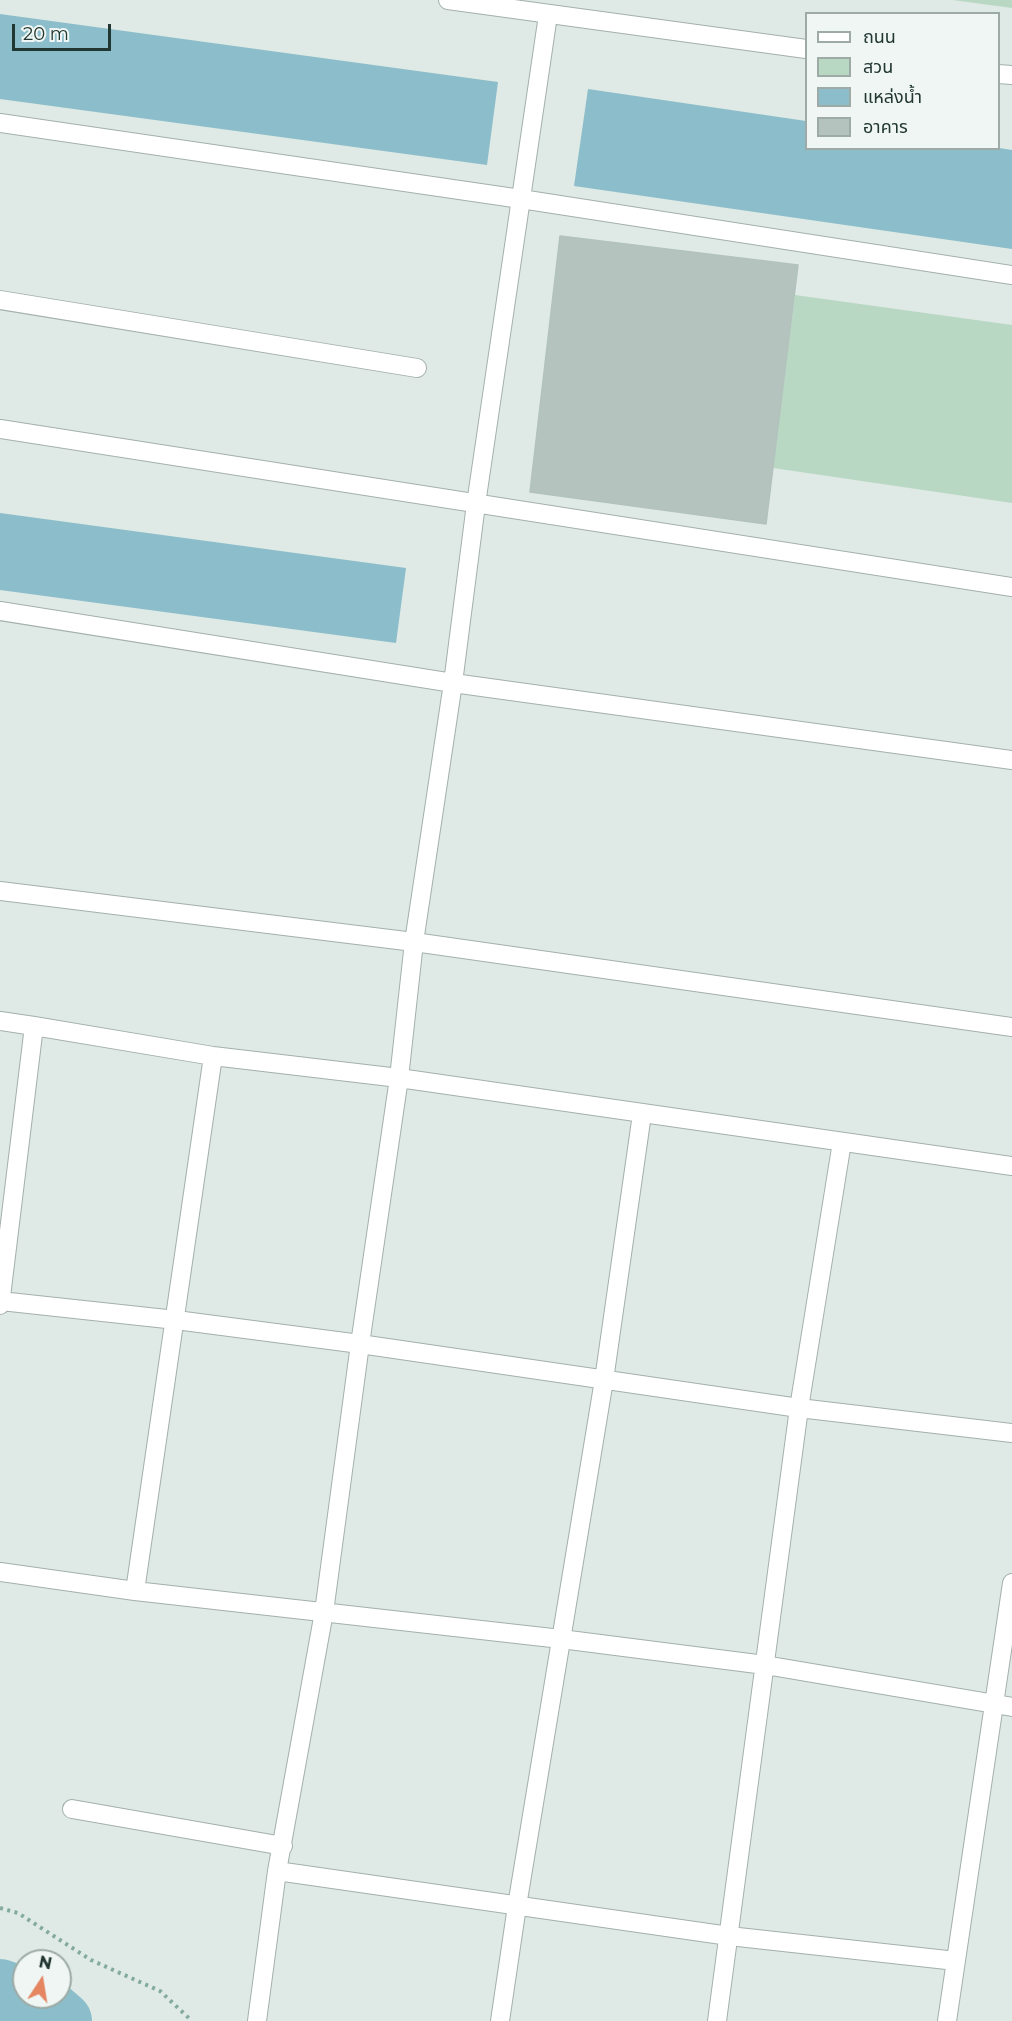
<!DOCTYPE html>
<meta charset="utf-8">
<style>
body{margin:0}
#map{position:relative;width:1012px;height:2021px;overflow:hidden;background:#dfe9e5;font-family:Montserrat,"Noto Sans Thai",sans-serif}
canvas{display:block}
.legend{position:absolute;left:805px;top:12px;width:195px;height:138px;box-sizing:border-box;background:#eff6f3;border:2px solid #9daaa6;margin:0;padding:8px 10px;list-style:none;font-size:18px;color:#223732}
.legend li{display:flex;align-items:center;gap:12px;height:30px}
.legend b{width:30px;border:2px solid #9daaa6}
.north{position:absolute;left:12px;top:1949px;width:60px;height:60px;box-sizing:border-box;background:#eff6f3;border:2px solid #9daaa6;border-radius:50%;rotate:12deg;font-size:16px;font-weight:700;line-height:24px;text-align:center;color:#223732}
.north::after{content:'';display:block;margin:auto;width:21px;height:27px;background:#e58661;clip-path:polygon(50% 0,100% 100%,50% 72%,0 100%)}
.scale{position:absolute;left:12px;top:24px;width:99px;height:27px;box-sizing:border-box;border:3px solid #223732;border-top:0;padding-left:8px;font-size:18px;line-height:21px;white-space:nowrap;color:#223732;-webkit-text-stroke:4px #eff6f3;paint-order:stroke}
</style>
<div id="map">
<canvas width="1012" height="2021"></canvas>
<ul class="legend">
<li><b style="height:8px;background:#fff"></b>ถนน</li>
<li><b style="height:16px;background:#b9d8c3"></b>สวน</li>
<li><b style="height:16px;background:#8bbeca"></b>แหล่งน้ำ</li>
<li><b style="height:16px;background:#b5c3be"></b>อาคาร</li>
</ul>
<div class="north">N</div>
<div class="scale">20 m</div>
</div>
<script>
const g = document.querySelector('canvas').getContext('2d');
g.lineJoin = 'round';
function fill(path, color) {
  g.fillStyle = color;
  g.fill(path, 'evenodd');
}
function toPath(rows) {
  const path = new Path2D();
  for (const r of rows) {
    path.moveTo(r[0], r[1]);
    for (let i = 2; i < r.length; i += 2) path.lineTo(r[i], r[i + 1]);
  }
  return path;
}
function stroke(path, color, width, dash) {
  g.strokeStyle = color;
  g.lineWidth = width;
  g.lineCap = dash ? 'butt' : 'round';
  g.setLineDash(dash || []);
  g.stroke(path);
}
fill(toPath([
 [953,0,1012,0,1012,8],
 [795,295,1012,325,1012,503,773,468]
]), '#b9d8c3');
fill(toPath([
 [0,14,498,82,487,165,0,99],
 [588,89,806,121,806,148,999,148,1012,150,1012,249,574,186],
 [0,513,406,568,396,643,0,590]
]), '#8bbeca');
stroke(toPath([
 [0,1989,42,2004,62,2021]
]), '#8bbeca', 60);
const building = toPath([
 [560,236,798,265,766,524,530,492,560,236]
]);
fill(building, '#b5c3be');
stroke(building, '#b2c2bc', 1.5);
const minor = toPath([
 [448,0,806,49],
 [998,74,1012,75],
 [0,123,521,199,1012,275],
 [0,300,417,368],
 [0,429,1012,587],
 [0,611,453,683,1012,760],
 [0,891,414,942,1012,1027],
 [0,1021,34,1026,213,1056,399,1078,1012,1166],
 [0,1301,176,1320,360,1344,799,1408,1012,1433],
 [0,1305,34,1026],
 [0,1572,135,1591,561,1639,765,1665,1012,1707],
 [135,1591,213,1056],
 [72,1809,283,1846],
 [277,1871,729,1936,956,1961],
 [257,2021,277,1871,324,1612,360,1344,399,1078,414,942,453,683,476,504,548,15],
 [500,2021,517,1906,604,1380,642,1114],
 [717,2021,799,1408,842,1142],
 [947,2021,1012,1583]
]);
stroke(minor, '#a3b0ac', 20);
stroke(toPath([
 [0,1908,18,1913,91,1960,160,1991,192,2021]
]), '#82aa9f', 4, [3, 4.5]);
stroke(minor, '#fff', 18);
</script>
